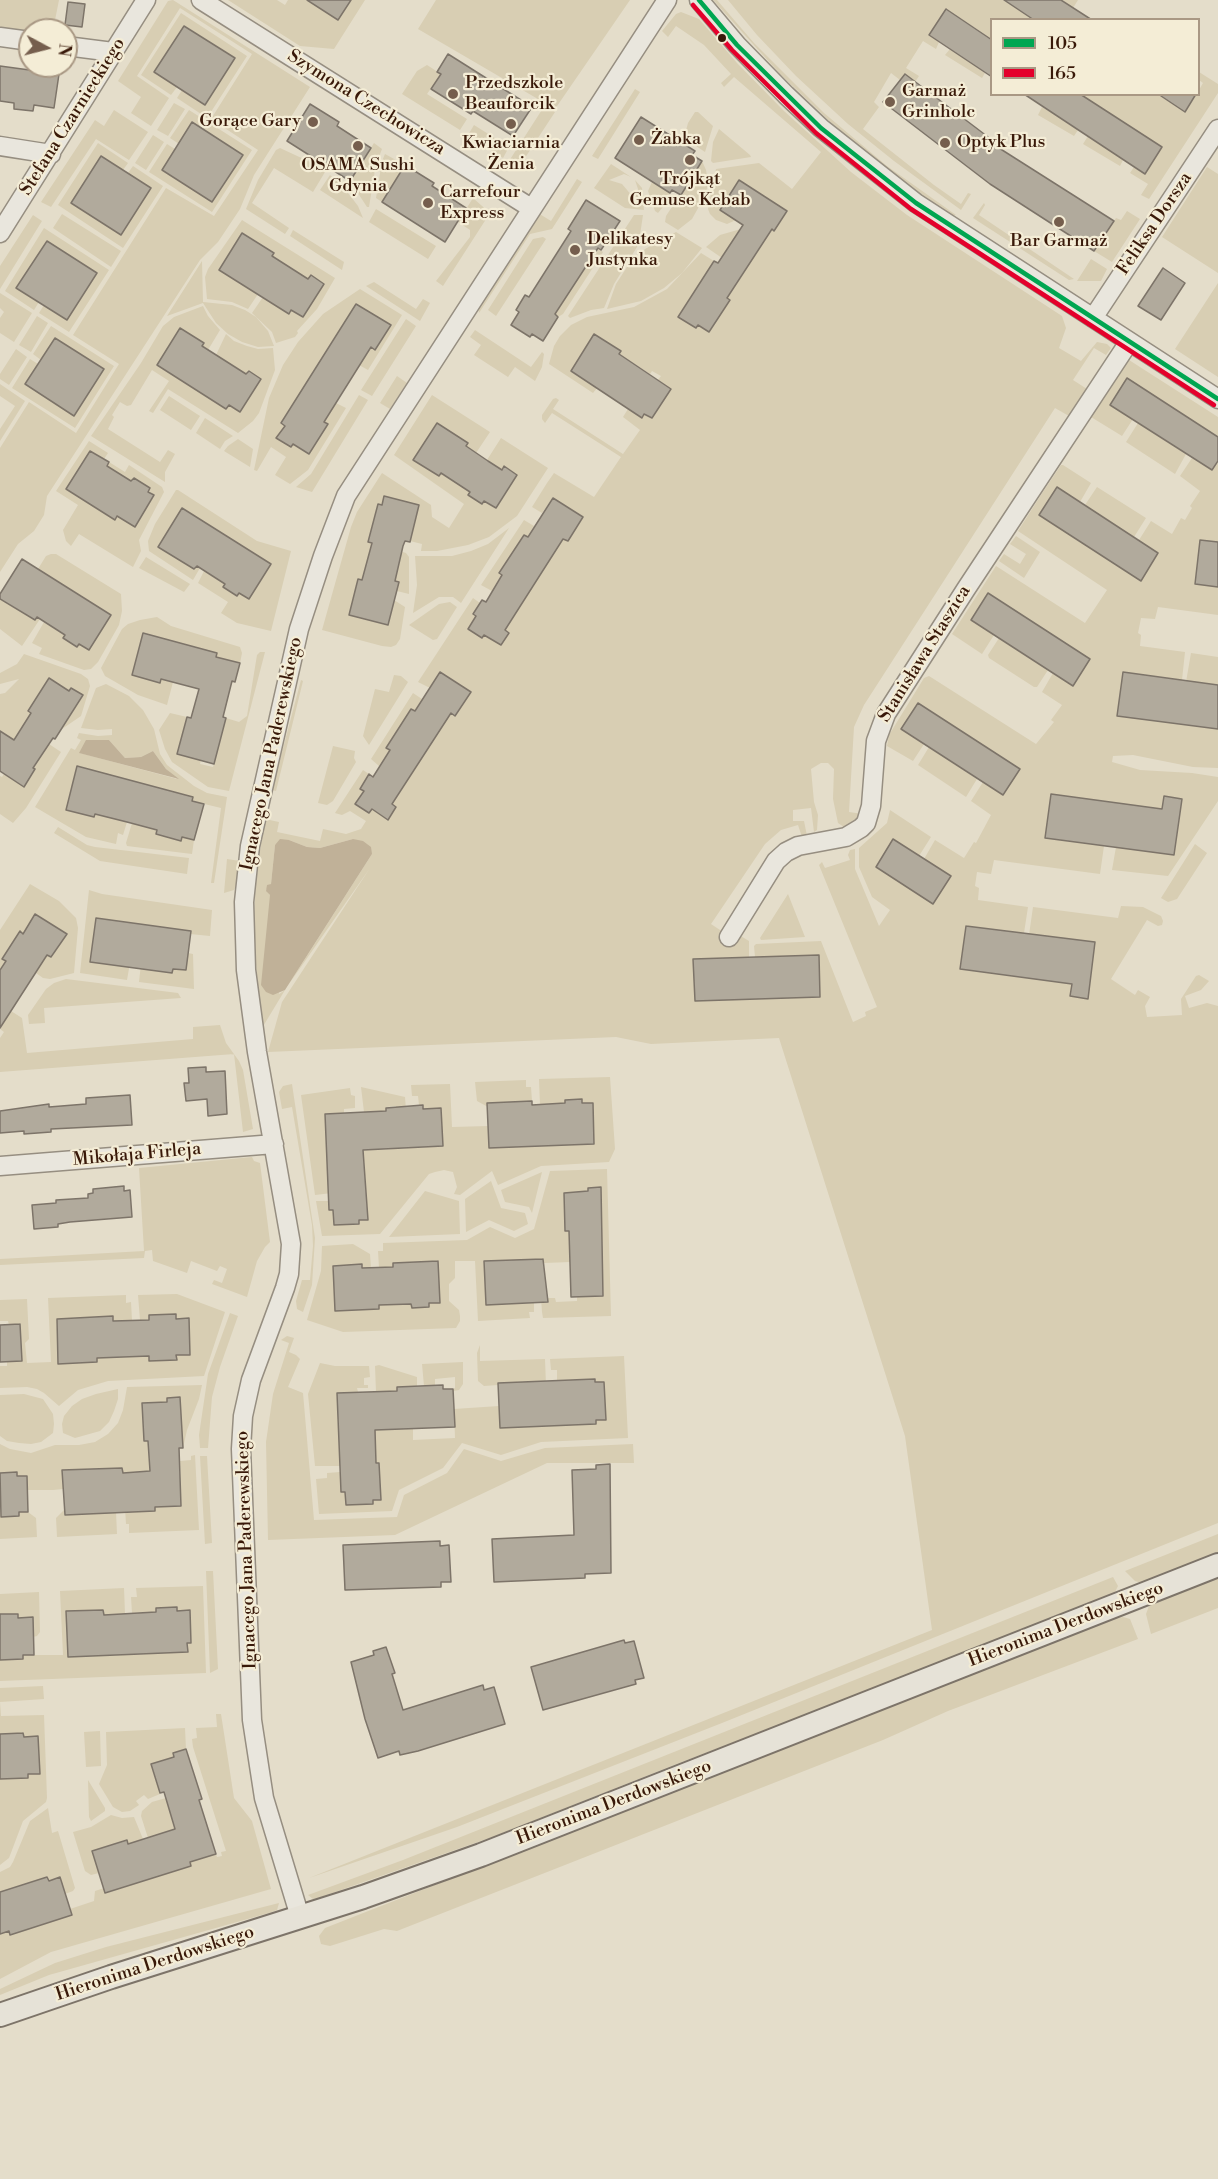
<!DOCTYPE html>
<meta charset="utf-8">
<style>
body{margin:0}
#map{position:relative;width:1218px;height:2179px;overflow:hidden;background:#e4ddca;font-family:"Libre Bodoni",serif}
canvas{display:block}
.legend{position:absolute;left:990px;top:18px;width:210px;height:78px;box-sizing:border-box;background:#f4edd6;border:2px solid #a99884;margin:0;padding:8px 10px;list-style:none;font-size:18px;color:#391909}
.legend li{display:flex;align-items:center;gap:12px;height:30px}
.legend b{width:30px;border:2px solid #a99884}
.north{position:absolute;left:18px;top:18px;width:60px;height:60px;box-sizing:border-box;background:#f4edd6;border:2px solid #a99884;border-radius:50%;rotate:97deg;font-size:16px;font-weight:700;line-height:24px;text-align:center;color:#391909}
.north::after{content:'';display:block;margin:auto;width:21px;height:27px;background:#755e4d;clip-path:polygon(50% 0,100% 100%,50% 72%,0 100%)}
</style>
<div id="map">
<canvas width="1218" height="2179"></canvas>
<ul class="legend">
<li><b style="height:8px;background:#00a651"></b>105</li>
<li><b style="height:8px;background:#e4002b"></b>165</li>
</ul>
<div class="north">N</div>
</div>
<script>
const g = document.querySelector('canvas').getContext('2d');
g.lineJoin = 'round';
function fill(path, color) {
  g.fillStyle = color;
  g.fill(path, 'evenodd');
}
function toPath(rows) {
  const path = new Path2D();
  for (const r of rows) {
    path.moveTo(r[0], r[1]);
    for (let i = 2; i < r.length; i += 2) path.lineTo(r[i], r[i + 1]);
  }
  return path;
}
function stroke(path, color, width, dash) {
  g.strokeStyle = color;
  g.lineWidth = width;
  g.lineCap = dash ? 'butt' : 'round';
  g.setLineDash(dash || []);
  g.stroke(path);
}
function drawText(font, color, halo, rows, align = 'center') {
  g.font = font + ' "Libre Bodoni",serif';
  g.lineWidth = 4.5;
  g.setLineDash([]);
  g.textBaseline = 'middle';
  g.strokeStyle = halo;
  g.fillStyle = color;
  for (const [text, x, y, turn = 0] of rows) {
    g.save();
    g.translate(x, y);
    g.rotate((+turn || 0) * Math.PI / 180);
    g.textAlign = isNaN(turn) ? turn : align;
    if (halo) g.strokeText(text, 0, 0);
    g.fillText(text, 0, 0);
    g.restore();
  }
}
fill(toPath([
 [0,0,59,0,53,30,30,30,30,34,0,30],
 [173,0,310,87,254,175,240,209,218,242,200,260,47,496,44,515,34,531,18,544,0,572,0,448,29,402,76,433,119,364,73,335,166,188,214,216,258,150,211,119,252,54,180,8,137,76,169,98,151,126,131,113,141,97,118,81,168,1],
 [228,0,277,0,285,5,288,0,307,0,338,20,347,0,365,0,334,49,300,46],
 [436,0,630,0,555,109,418,29],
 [713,0,717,0,754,43,824,113,887,166,956,215,951,216,913,189,842,133,781,75],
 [728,0,1004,0,1033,19,1045,0,1078,0,1073,8,1063,2,1052,19,992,20,991,40,989,39,973,64,985,73,982,78,945,55,950,49,961,56,978,30,946,9,929,35,939,42,936,49,923,41,906,68,919,76,915,82,905,74,900,80,891,73,874,102,879,107,863,129,934,185,961,204,968,193,971,194,961,210,894,161,848,124,796,76,757,35],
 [681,12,699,19,737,63,784,111,851,172,907,215,1062,316,1066,328,1059,348,1081,361,1097,342,1107,344,1111,348,1106,355,1094,348,1073,380,1087,389,1069,416,1055,408,864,705,854,727,849,812,863,814,847,829,838,823,833,799,834,769,828,763,821,763,811,769,814,802,818,815,817,830,814,832,811,808,793,810,793,821,804,821,807,836,802,837,798,825,781,830,765,844,711,924,723,932,739,935,749,941,749,957,693,959,695,1001,820,997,819,956,755,957,754,946,756,944,821,941,853,1022,866,1016,865,1012,877,1007,819,865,822,862,825,868,850,860,848,855,850,850,855,849,855,869,879,926,890,910,872,897,859,867,859,848,887,823,890,810,931,837,919,856,893,840,876,867,933,904,951,877,924,859,935,840,964,858,974,842,976,843,991,815,971,801,983,782,1003,795,1020,769,918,703,901,729,924,744,913,761,887,746,889,735,924,678,929,676,1036,744,1054,722,1051,720,1062,705,1042,692,1053,673,1073,686,1090,659,988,594,971,620,994,635,982,654,952,634,996,566,1085,623,1107,590,1018,531,1041,495,1061,465,1063,465,1091,483,1080,502,1057,487,1039,515,1141,581,1158,553,1139,540,1151,521,1172,534,1181,518,1185,520,1192,508,1190,506,1200,491,1180,476,1192,458,1212,470,1218,461,1218,542,1200,540,1195,583,1218,587,1218,615,1158,607,1155,619,1141,618,1138,633,1141,635,1140,646,1185,652,1182,680,1123,672,1117,716,1218,729,1218,768,1193,767,1133,755,1113,756,1112,762,1140,770,1192,773,1218,777,1218,801,1168,876,1112,870,1116,847,1174,855,1182,799,1164,796,1162,809,1051,794,1045,838,1104,846,1100,874,994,860,991,874,977,872,975,886,979,888,978,900,1028,907,1024,933,966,926,960,969,1072,984,1070,996,1088,998,1095,942,1038,935,1029,935,1033,907,1118,918,1121,906,1143,907,1161,916,1163,921,1162,925,1158,926,1147,920,1111,979,1135,995,1138,990,1150,997,1145,1006,1147,1017,1182,1015,1181,999,1196,976,1199,975,1209,981,1201,990,1185,996,1189,1008,1207,1003,1218,1006,1218,1523,722,1723,457,1827,309,1878,932,1630,905,1436,779,1038,651,1044,616,1037,268,1052,282,1002,370,868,289,984,372,854,353,839,320,848,307,847,289,840,275,845,271,884,266,890,270,895,279,994,285,990,262,1028,254,943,254,914,256,876,265,819,279,822,277,832,320,841,323,829,346,834,361,829,366,821,350,811,342,815,335,813,363,770,369,774,360,788,364,791,355,804,369,813,372,809,389,819,396,807,392,804,451,713,455,716,471,692,440,672,430,688,418,682,439,650,473,598,480,603,473,614,476,616,468,629,482,638,485,635,501,645,509,633,505,630,563,539,568,541,583,518,553,498,542,513,532,507,547,483,554,473,594,497,621,457,552,413,545,423,542,419,542,415,553,399,556,398,559,400,553,409,623,454,640,430,623,417,628,409,642,417,644,414,652,418,671,389,658,380,661,376,652,371,650,374,619,354,620,352,594,335,571,371,597,388,593,393,549,364,554,346,560,336,571,325,587,317,634,307,667,289,701,253,714,261,687,304,682,318,678,317,695,328,698,325,709,332,729,301,727,298,772,229,774,231,787,211,739,180,720,210,736,220,727,224,716,220,710,214,708,209,716,169,759,163,792,189,821,152,734,77,724,87,721,83,731,74,704,45,676,26,668,37,662,31,676,14],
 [181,13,247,56,207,118,177,98,182,90,234,58,185,26,155,72,177,87,171,95,141,75],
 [427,65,441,74,427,94,467,119,460,130,402,94,417,71],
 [1199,72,1218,84,1218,93,1149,199,1141,195,1148,184,1130,173,1134,167,1144,174,1129,127,1113,153,1123,160,1120,166,1083,144,1088,136,1099,143,1083,97,1067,123,1078,130,1074,136,1038,115,1042,107,1054,114,1066,94,1158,95,1185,111,1196,95,1198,94,1199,90,1203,83,1199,80],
 [635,89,640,92,598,159,592,156],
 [174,103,185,109,168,136,157,130],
 [545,105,555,112,519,167,509,161],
 [114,110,148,132,129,160,96,139,51,207,41,202,95,120,104,126],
 [189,110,252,150,212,212,149,172,167,144,175,149,162,170,212,202,242,154,192,123,179,144,170,138],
 [695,112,698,112,713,126,705,152,684,138,688,123],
 [474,125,509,147,503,158,468,135],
 [719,129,750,155,751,157,713,163,711,161,713,142],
 [153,135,164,142,146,170,135,163],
 [98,143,128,163,123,170,101,156,71,203,121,235,151,188,128,173,133,166,163,186,123,248,58,205],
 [374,143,382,149,376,164,369,207,367,207,350,181],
 [280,148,308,161,325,172,313,192,274,168,252,203,289,228,285,234,246,209,258,180,276,150],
 [385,154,405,165,382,202,376,198,382,161],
 [702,161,706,170,708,182,706,194,692,219,678,230,665,222,666,216],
 [611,164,631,177,624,174,609,180,622,184,633,197,639,192,635,180,642,188,644,210,625,208,594,188],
 [1207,167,1218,174,1218,273,1162,237],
 [330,175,345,189,358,206,363,218,320,190],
 [655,175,662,188,670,193,667,202,658,213,655,211,648,191],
 [577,179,582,182,552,229,530,234,479,313,478,306,538,213,551,221],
 [473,198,490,213,443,286,436,281,470,237,470,230,458,222],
 [984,203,985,205,979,215,1074,279,1069,280,973,218],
 [376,209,436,246,428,259,369,222],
 [1127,211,1140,219,1112,262,1094,251,1116,218,1121,220],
 [62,214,121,251,111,267,53,228],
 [33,215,42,221,0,289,0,266],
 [634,215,643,215,640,235,637,247,614,284,604,308,591,310,570,318,568,316],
 [242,220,335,278,317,309,297,331,298,333,295,337,276,343,272,332,252,313,265,294,289,313,291,310,303,317,323,283,311,276,308,279,272,256,274,252,243,233,219,270,245,286,260,291,248,309,232,302,207,299,205,277,208,269],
 [44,228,109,270,69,332,39,313,44,305,67,319,97,273,47,241,17,287,39,302,34,310,5,291],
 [741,229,722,258,706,247,720,235],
 [293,230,344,262,342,270,290,236],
 [676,232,702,248,682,273,664,288,641,301,607,309,616,284,627,267,645,249],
 [543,237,546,239,496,316,488,310,533,239],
 [596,247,603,252,563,314,558,317,553,313,566,297],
 [1091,259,1107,269,1101,281,1077,281],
 [202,261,203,302,232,305,245,310,256,317,268,331,274,346,258,347,242,342,228,334,216,323,203,303,167,316],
 [374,282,416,309,423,299,430,303,420,321,366,286],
 [1218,283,1218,377,1175,349],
 [360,289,402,315,368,370,359,365,371,347,376,349,390,325,356,304,281,423,285,426,277,438,291,447,293,444,309,454,328,424,324,422,336,403,346,408,308,470,290,484,275,475,286,457,271,447,257,471,254,470,269,398,283,365,298,342,323,314],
 [0,293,32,313,14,342,0,333,0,318,4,312,0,308],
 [203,306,208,316,220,330,208,350,202,347,204,343,180,328,157,365,240,412,261,379,249,371,246,374,216,355,226,334,234,341,247,346,258,349,273,348,275,370,259,413,253,421,238,433,168,389,153,413,149,411,169,381,152,370,131,405,127,406,120,402,112,415,114,417,108,429,160,462,168,450,175,454,165,472,165,482,91,436,141,363,163,326,174,317],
 [37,316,48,323,31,352,19,345],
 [406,319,416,326,372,396,361,390],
 [51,326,114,366,75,428,12,388,30,359,38,364,25,384,74,416,41,360,33,354],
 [475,330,531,367,542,352,544,354,542,367,535,381,515,367,508,377,474,355,481,345,470,337],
 [16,349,27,357,9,385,0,379,0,374],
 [1129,360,1218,417,1218,437,1127,378,1110,404,1133,419,1122,436,1091,417],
 [397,376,407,383,390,409,380,403],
 [0,384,25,401,0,441,0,429,15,406,0,396],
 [359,395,368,400,312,492,296,487,311,474],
 [432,395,490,432,476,453,466,446,468,443,437,423,413,460,438,476,441,473,470,492,468,495,482,504,484,501,496,508,517,475,505,467,502,470,487,460,501,438,548,468,517,516,489,537,468,545,437,551,421,551,422,544,410,541,419,505,384,496,382,505,378,505,368,542,372,543,362,580,358,580,349,615,387,625,394,600,405,607,400,639,396,645,391,647,382,646,322,630,351,527,357,512,382,473,431,505,432,517,449,528,464,504,394,455],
 [169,396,200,416,191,430,160,410],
 [205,418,233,436,225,441,220,449,196,433],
 [1138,423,1186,454,1175,474,1126,442],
 [238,439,253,449,250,467,224,451,228,446],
 [89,441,108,453,104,459,90,451,66,489,115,519,117,516,135,527,154,496,148,492,150,488,134,478,131,481,106,467,109,462,125,472,129,465,162,487,164,492,139,540,141,551,133,567,79,534,71,546,66,541,63,530,78,505,56,491],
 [1097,487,1146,518,1134,537,1085,505],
 [176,490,178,490,257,541,291,551,271,631,237,623,221,613,228,602,198,583,204,571,225,584,223,587,237,596,239,593,249,599,271,564,258,556,255,559,243,546,235,541,233,545,222,538,224,534,182,508,158,546,194,569,197,566,200,568,193,580,149,551,148,541,155,524],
 [524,520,534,526,527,537,524,535,519,543,492,591,481,585],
 [509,528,461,603,453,597,439,597,413,613,417,585,415,556,452,556,471,551,488,544],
 [1016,536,1040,552,1024,578,999,561,1004,554,1020,564,1026,554,1010,544],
 [399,551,406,553,409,557,409,594,397,591,399,582,395,581,401,555],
 [51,554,56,554,121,594,122,611,119,625,98,662,91,669,84,670,39,654,42,648,32,643,44,622,65,635,63,638,77,647,79,644,89,650,111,615,98,607,81,601,83,597,56,580,45,578,47,575,38,569,46,556],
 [146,557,190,584,184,592,139,568],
 [0,599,34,620,36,617,40,619,22,646,0,629],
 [450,602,457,607,437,639,433,640,409,625,439,604],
 [157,617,171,626,240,647,242,653,240,663,216,657,216,653,143,633,132,675,159,683,161,679,173,682,167,705,138,695,105,676,101,668,122,629,128,624,140,620],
 [999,638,1048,670,1037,687,1034,687,989,658,988,655],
 [260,652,265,652,229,791,208,787,172,762,165,749,159,730,170,713,187,717,177,754,201,760,200,764,213,767,226,718,239,722,247,716,257,655],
 [1191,653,1218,657,1218,685,1186,682],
 [24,654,81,674,88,679,90,686,81,716,62,729,83,696,72,688,69,691,49,678,28,711,31,713,14,740,0,731,0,694,5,693,19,679,0,684,0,673,17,664],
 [394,675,401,676,408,682,369,745,363,736,375,689,389,692],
 [301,680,303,681,276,791,272,790],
 [106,684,129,696,143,710,154,729,160,754,167,765,194,786,207,793,227,797,214,883,211,883,221,808,192,801,193,797,182,794,180,798,158,792,159,788,149,785,131,785,132,781,78,766,66,810,94,817,95,814,127,822,123,835,118,833,116,844,86,837,35,807,71,748,75,750,81,740,77,738,79,733,98,736,112,735,112,729,98,730,81,728,96,688],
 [109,740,125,758,141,757,153,751,166,769,177,779,80,753],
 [413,693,422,699,379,766,371,759],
 [49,744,61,752,26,808,13,823,0,814,0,776,2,777,4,774,24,787,35,770,33,768],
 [333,746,355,751,354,758,356,762,333,801,327,805,318,803],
 [929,747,977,779,966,797,918,765],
 [132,823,157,830,156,834,181,840,182,837,194,840,192,854,127,846,126,843],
 [58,827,87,845,95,847,189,858,187,874,100,861,54,833],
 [1195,844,1207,853,1177,899,1168,902,1161,898],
 [227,859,240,861,238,882,234,890,224,893],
 [30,884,59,901,76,918,78,928,74,973,50,979,43,978,36,973,47,955,52,957,66,934,36,914,23,934,20,932,3,959,6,961,0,970,0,930],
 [89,890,102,894,212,910,210,936,190,934,190,931,96,918,130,963,127,980,80,973],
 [788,894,805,937,761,940,760,938],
 [188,953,193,954,194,989,139,982,141,964,185,970],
 [66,979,178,993,181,998,44,1008,45,1023,29,1024,28,1015,46,989,54,983],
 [11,1011,22,1018,27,1053,193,1039,193,1027,220,1025,226,1043,239,1061,243,1070,253,1129,243,1132,234,1054,0,1072,0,1038,4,1032,0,1029],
 [610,1077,615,1149,609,1162,541,1166,498,1185,492,1171,460,1195,454,1194,457,1187,453,1172,444,1170,435,1172,429,1174,380,1234,322,1236,316,1201,329,1201,329,1210,333,1210,334,1225,359,1224,359,1220,368,1219,363,1146,377,1150,443,1146,441,1108,423,1109,419,1105,418,1096,412,1096,411,1085,450,1084,452,1127,488,1126,490,1148,539,1146,539,1142,552,1141,552,1146,561,1145,594,1129,593,1103,582,1103,582,1099,565,1100,565,1103,540,1105,539,1079],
 [526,1080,526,1087,531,1087,532,1101,488,1107,477,1101,475,1082],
 [292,1084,315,1238,312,1285,303,1312,297,1309,296,1301,302,1280,310,1280,313,1246,312,1225,292,1107,282,1109,279,1092,283,1086],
 [361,1087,405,1097,406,1110,396,1110,396,1106,386,1107,386,1111,364,1112],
 [350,1088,351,1095,355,1096,355,1108,344,1109,344,1113,325,1114,327,1147,332,1193,315,1195,301,1095],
 [252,1157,254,1161,260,1163,270,1242,265,1247,257,1261,247,1297,212,1284,214,1280,222,1283,227,1269,220,1266,217,1271,191,1261,187,1273,153,1261,152,1250,145,1251,144,1258,0,1265,0,1259,144,1251,139,1168],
 [607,1169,611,1316,543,1318,542,1312,541,1298,555,1298,556,1302,577,1301,577,1297,603,1296,601,1187,588,1188,588,1191,564,1193,565,1231,569,1231,570,1262,544,1263,543,1259,527,1260,526,1264,515,1260,484,1261,486,1305,504,1304,514,1300,514,1304,534,1303,534,1312,529,1312,530,1318,478,1321,475,1261,455,1261,455,1278,449,1284,449,1301,459,1310,460,1316,460,1321,456,1328,343,1332,307,1320,321,1271,322,1246,353,1244,370,1254,371,1268,362,1268,361,1264,333,1266,335,1311,379,1309,379,1305,411,1304,412,1308,429,1307,429,1303,440,1302,438,1261,393,1263,393,1267,379,1268,378,1251,383,1251,383,1243,467,1240,490,1227,515,1238,534,1229,550,1171],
 [542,1172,532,1213,529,1207,505,1202,501,1190],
 [491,1181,501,1208,525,1213,528,1224,514,1231,489,1220,466,1232,465,1199],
 [425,1191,459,1201,460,1234,389,1237],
 [177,1294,225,1312,204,1376,108,1381,78,1390,59,1406,44,1393,37,1389,27,1387,0,1388,0,1366,7,1366,7,1362,22,1361,20,1325,9,1325,8,1321,0,1321,0,1300,27,1299,29,1339,25,1343,27,1363,51,1362,48,1298,126,1295,126,1303,131,1302,132,1320,113,1321,113,1317,57,1319,59,1364,96,1362,97,1358,149,1356,177,1359,176,1355,190,1355,189,1318,176,1319,176,1314,150,1315,149,1320,140,1320,138,1295],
 [230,1313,238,1316,220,1367,212,1397,208,1448,200,1448,199,1435,208,1374],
 [287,1336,294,1338,289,1352,296,1355,300,1359,288,1387,303,1393,314,1520,397,1517,404,1495,447,1473,464,1449,501,1461,545,1448,633,1444,634,1463,547,1463,395,1535,268,1540,266,1442,273,1394,289,1343,281,1340],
 [480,1345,480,1361,545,1359,546,1385,535,1381,498,1383,498,1385,484,1386,478,1381,477,1353],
 [624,1356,628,1438,541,1442,501,1455,462,1443,443,1468,399,1490,392,1511,319,1514,316,1479,327,1478,327,1473,340,1472,341,1492,345,1492,346,1505,373,1504,373,1500,381,1499,379,1463,376,1463,374,1426,389,1430,406,1429,413,1425,413,1440,455,1438,454,1409,499,1406,500,1428,550,1426,550,1422,559,1426,569,1425,569,1421,579,1425,596,1424,596,1420,605,1420,595,1379,557,1380,557,1370,551,1370,550,1359],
 [463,1362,463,1384,459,1390,453,1391,453,1389,455,1388,455,1377,435,1379,435,1385,424,1386,422,1364],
 [320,1363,335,1366,369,1366,370,1377,364,1378,364,1385,368,1385,368,1388,357,1388,358,1392,337,1394,338,1427,343,1452,339,1453,340,1466,315,1466,308,1394],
 [379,1365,417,1377,417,1390,409,1386,398,1387,397,1391,376,1392,375,1366],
 [202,1385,199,1399,187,1430,183,1448,180,1397,167,1398,167,1402,142,1403,144,1440,148,1441,150,1471,123,1473,122,1468,63,1470,63,1489,53,1490,27,1490,17,1476,17,1472,0,1473,0,1444,10,1449,31,1453,55,1445,79,1445,95,1442,108,1434,118,1423,123,1410,127,1387],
 [118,1389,118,1399,114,1411,109,1422,100,1431,75,1438,63,1433,62,1424,64,1416,72,1406,82,1399,96,1394],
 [24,1394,43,1399,53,1414,54,1424,53,1433,41,1442,31,1444,19,1443,7,1441,0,1436,0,1395],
 [195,1455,199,1530,129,1533,129,1524,126,1524,125,1508,155,1511,155,1507,181,1506,180,1461,191,1460,191,1456],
 [200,1456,207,1456,212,1543,205,1544],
 [64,1510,65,1515,116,1512,117,1534,57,1537,56,1518],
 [19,1512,28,1512,36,1518,37,1537,0,1539,0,1513,1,1517,18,1516],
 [1218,1534,1218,1552,1142,1583,1135,1581,1125,1571],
 [206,1571,213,1571,218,1669,210,1673],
 [1218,1576,1218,1608,1151,1634,1146,1614,1149,1606,1159,1599],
 [1113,1577,1118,1586,1114,1594,1027,1630,674,1765,495,1836,318,1898,313,1899,308,1895,403,1860],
 [203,1586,206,1673,0,1681,0,1660,22,1659,23,1655,63,1655,60,1591,124,1588,125,1614,104,1615,103,1610,66,1612,68,1657,87,1657,88,1652,96,1656,152,1654,152,1650,166,1653,188,1652,187,1643,191,1643,190,1611,177,1611,176,1607,156,1608,156,1612,132,1613,131,1597,137,1597,136,1588],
 [39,1592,40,1632,37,1636,33,1637,33,1617,18,1618,18,1614,0,1614,0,1594],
 [1123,1617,1130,1619,1138,1639,948,1711,883,1740,397,1931,384,1929,330,1946,321,1944,319,1936,325,1928,1113,1619],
 [43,1686,44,1699,0,1702,1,1716,44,1715,47,1798,46,1802,23,1821,9,1858,0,1865,0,1775,1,1779,27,1778,28,1774,39,1774,23,1733,0,1734,0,1688],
 [216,1714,221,1714,234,1798,252,1821,271,1889,51,1952,0,1979,0,1934,42,1921,44,1924,71,1915,70,1909,94,1901,95,1891,104,1888,106,1893,191,1866,190,1862,216,1854,217,1857,222,1856,221,1852,226,1851,193,1747,192,1739,197,1738,196,1728,217,1727],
 [185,1728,186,1749,173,1753,174,1757,151,1765,160,1794,148,1799,144,1795,136,1801,139,1805,130,1811,122,1812,113,1807,99,1784,107,1765,106,1732],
 [100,1731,101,1766,86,1767,84,1732],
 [88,1780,105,1808,105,1811,91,1821,89,1817],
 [166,1798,175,1829,148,1838,141,1816,142,1811,152,1802],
 [48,1808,52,1833,58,1831,75,1888,73,1891,65,1894,60,1877,49,1881,47,1877,16,1887,4,1895,3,1891,0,1892,0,1872,10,1867,13,1862,30,1821],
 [111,1815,122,1818,134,1817,143,1839,128,1844,126,1840,116,1843,99,1873,91,1875,85,1871,73,1832,91,1827],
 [279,1903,277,1910,269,1913,49,1975,0,1995,0,1989,55,1963,106,1947]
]), '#d8ceb3');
fill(toPath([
 [86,740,109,740,125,758,141,757,153,751,166,769,179,779,79,753],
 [280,839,289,840,307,847,320,848,353,839,363,841,371,847,372,854,285,990,273,995,266,992,261,985,270,895,266,891,267,885,271,884,275,845]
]), '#c0b198');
const building = toPath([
 [307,0,351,0,338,20,307,0],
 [1004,0,1061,0,1092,20,1034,20,1004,0],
 [68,2,85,4,82,27,65,25,68,2],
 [946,9,992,40,992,77,929,35,946,9],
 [184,26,235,58,205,105,154,72,184,26],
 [448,54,532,107,513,136,473,111,471,114,431,89,441,74,437,72,448,54],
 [0,66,59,74,54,108,34,105,33,111,14,109,14,103,0,101,0,66],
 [905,74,1000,146,999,148,1114,221,1094,251,990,184,883,102,905,74],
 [1024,94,1080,94,1162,147,1145,174,1024,94],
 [1158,94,1196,94,1185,112,1158,94],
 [310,104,339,122,337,126,371,148,350,181,287,141,310,104],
 [641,117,695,151,692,155,702,161,681,195,672,190,670,193,615,158,641,117],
 [192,122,243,155,212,202,162,170,192,122],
 [101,156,151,188,121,235,71,203,101,156],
 [405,165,434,183,432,186,466,208,445,242,382,202,405,165],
 [739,180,787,211,774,231,772,229,727,298,730,300,709,332,698,325,696,328,678,317,714,261,718,263,743,225,720,210,739,180],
 [586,200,620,221,601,250,598,248,555,314,558,317,543,341,532,334,530,337,511,325,519,312,516,310,525,295,529,297,571,231,568,229,586,200],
 [242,233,274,253,272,256,308,279,311,275,324,284,303,317,291,310,289,314,219,270,242,233],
 [47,241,97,273,67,320,16,288,47,241],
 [1163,268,1185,283,1161,320,1138,306,1163,268],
 [356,304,391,325,375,350,371,347,324,422,328,424,309,454,293,444,291,447,276,438,285,426,281,423,356,304],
 [180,328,204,343,202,346,246,374,249,371,261,379,240,412,229,405,226,409,157,365,180,328],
 [594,334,621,351,619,354,671,389,652,418,644,414,642,418,571,371,594,334],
 [55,338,104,369,74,416,25,384,55,338],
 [1127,378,1218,437,1218,461,1212,470,1110,405,1127,378],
 [437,423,468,443,466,446,488,461,502,470,504,466,517,475,496,508,484,501,482,504,468,495,470,492,441,473,439,476,413,460,437,423],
 [90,451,109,462,107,466,131,481,134,478,150,488,148,492,154,495,135,527,117,516,115,520,66,489,90,451],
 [1057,487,1158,553,1141,581,1039,515,1057,487],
 [384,496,419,505,410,542,405,541,403,546,395,581,399,582,388,625,349,615,358,579,362,580,372,543,368,542,378,504,382,505,384,496],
 [553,498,583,517,568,541,563,539,505,630,509,633,501,645,484,635,482,638,468,629,476,616,473,614,482,600,486,602,502,575,499,573,524,535,528,537,553,498],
 [182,508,271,564,249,599,239,593,237,596,223,587,225,584,197,566,194,569,158,547,182,508],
 [1200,540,1218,542,1218,587,1195,584,1200,540],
 [22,559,111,615,89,650,79,644,77,647,63,638,65,635,37,617,35,620,0,599,0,594,22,559],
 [988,593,1090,659,1073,686,971,620,988,593],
 [143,633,217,653,216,657,240,663,235,682,232,681,223,717,226,718,214,764,177,754,187,717,191,718,199,689,161,679,160,683,132,675,143,633],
 [440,672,471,692,455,716,451,713,392,804,396,807,388,820,372,809,369,813,355,804,364,791,360,789,369,774,373,777,390,750,386,748,411,709,415,711,440,672],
 [1123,672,1218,685,1218,729,1117,716,1123,672],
 [49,678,69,691,71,688,83,695,55,739,53,738,33,768,35,769,24,787,0,771,0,731,14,740,31,713,28,711,49,678],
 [918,703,1020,769,1003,795,901,729,918,703],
 [77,766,193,797,192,801,204,804,194,840,182,837,181,841,156,834,157,830,127,822,95,814,94,817,66,810,77,766],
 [1051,794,1162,809,1164,796,1182,799,1174,855,1045,838,1051,794],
 [893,839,951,876,933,904,876,867,893,839],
 [35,914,67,934,51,957,47,955,0,1028,0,970,6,961,2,959,20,931,23,934,35,914],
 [96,918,191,931,186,970,173,969,172,973,90,962,96,918],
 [966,926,1095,942,1088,999,1070,996,1072,984,960,969,966,926],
 [819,955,820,997,695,1001,693,959,819,955],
 [206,1067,206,1072,225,1071,227,1114,208,1116,207,1099,186,1101,184,1083,189,1083,188,1068,206,1067],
 [130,1095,132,1125,51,1129,51,1132,24,1134,24,1131,0,1133,0,1111,49,1104,49,1107,86,1104,86,1098,130,1095],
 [582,1099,582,1103,593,1103,594,1144,489,1148,487,1103,532,1101,532,1105,565,1103,565,1100,582,1099],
 [423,1105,423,1109,441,1108,443,1146,363,1150,368,1220,359,1220,359,1224,334,1225,333,1210,329,1210,325,1114,386,1111,386,1108,423,1105],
 [124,1186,124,1191,130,1190,132,1217,70,1222,58,1224,58,1227,34,1229,32,1205,56,1203,56,1200,88,1198,88,1194,93,1193,93,1189,124,1186],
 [601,1187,603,1296,571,1297,569,1231,565,1231,564,1193,588,1191,588,1188,601,1187],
 [543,1259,548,1302,486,1305,484,1261,543,1259],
 [438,1261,440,1303,429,1303,429,1307,412,1308,411,1304,379,1305,379,1309,335,1311,333,1266,362,1264,362,1268,393,1267,393,1263,438,1261],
 [176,1314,176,1319,189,1318,190,1355,176,1355,177,1360,149,1361,149,1356,97,1358,97,1362,58,1364,57,1319,113,1316,113,1321,149,1320,149,1315,176,1314],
 [20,1324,22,1361,0,1362,0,1325,20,1324],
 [595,1379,595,1382,604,1382,606,1420,596,1420,596,1424,500,1428,498,1383,595,1379],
 [443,1385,443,1389,453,1389,455,1427,375,1430,376,1463,379,1463,381,1500,373,1500,373,1504,346,1505,345,1492,341,1492,337,1393,397,1391,397,1387,443,1385],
 [180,1397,183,1448,179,1448,181,1506,155,1507,155,1511,65,1515,62,1470,122,1468,123,1473,150,1471,148,1441,144,1441,142,1403,167,1402,167,1398,180,1397],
 [610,1464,611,1573,585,1574,585,1578,494,1582,492,1539,574,1535,572,1470,596,1469,596,1465,610,1464],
 [17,1472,17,1476,27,1476,28,1512,19,1512,19,1516,1,1517,0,1473,17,1472],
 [440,1541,440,1546,449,1545,451,1582,441,1582,441,1587,345,1590,343,1545,440,1541],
 [177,1607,177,1611,190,1610,191,1643,187,1643,188,1652,68,1657,66,1611,103,1610,104,1615,156,1612,156,1608,177,1607],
 [0,1614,18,1614,18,1618,33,1617,34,1655,23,1655,23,1659,0,1660,0,1614],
 [624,1640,625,1643,634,1641,644,1678,635,1680,636,1684,543,1710,531,1667,624,1640],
 [386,1647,395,1673,392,1674,403,1710,483,1685,484,1690,494,1687,505,1724,418,1751,400,1755,399,1751,378,1758,365,1719,351,1662,374,1655,373,1651,386,1647],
 [23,1733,24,1737,38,1736,40,1774,28,1774,28,1778,0,1779,0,1734,23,1733],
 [186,1749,202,1799,199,1800,216,1854,190,1862,191,1866,105,1893,92,1851,127,1840,128,1844,175,1829,164,1792,160,1793,151,1764,174,1757,173,1753,186,1749],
 [47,1877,49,1881,60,1877,72,1915,10,1935,9,1931,0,1934,0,1892,47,1877]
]);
fill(building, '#b1aa9c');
stroke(building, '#7d7469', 1.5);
const minor = toPath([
 [201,0,531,208],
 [699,0,737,45,786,95,821,128,916,203,1218,399],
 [0,37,30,41],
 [66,46,113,52],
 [0,146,51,154],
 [0,233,146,0],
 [1093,318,1218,129],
 [729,937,776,861,786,852,798,846,846,837,861,828,866,823,871,806,876,741,886,714,966,589,1129,342],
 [0,1166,274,1144],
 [300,1917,264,1798,252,1720,241,1449,243,1416,251,1380,285,1288,289,1274,291,1244,257,1052,246,970,244,902,250,846,299,629,323,556,346,496,667,0]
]);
const major = toPath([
 [0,2015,111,1977,363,1897,481,1855,1218,1565]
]);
stroke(minor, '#968e81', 21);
stroke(major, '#7d7469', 26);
stroke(minor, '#e9e6dd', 18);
stroke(major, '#e6e2d7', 22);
stroke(toPath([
 [699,0,737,45,821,128,916,203,1218,399]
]), '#00a651', 4.5);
stroke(toPath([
 [693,5,732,50,816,133,911,209,1214,405]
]), '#e4002b', 4.5);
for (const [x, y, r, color] of [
 [722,38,5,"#391909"],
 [453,94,6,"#755e4d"],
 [890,102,6,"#755e4d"],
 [313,122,6,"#755e4d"],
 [511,124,6,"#755e4d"],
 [639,140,6,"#755e4d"],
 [945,143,6,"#755e4d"],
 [358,146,6,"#755e4d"],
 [690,160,6,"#755e4d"],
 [428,203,6,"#755e4d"],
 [1059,222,6,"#755e4d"],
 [575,250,6,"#755e4d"]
]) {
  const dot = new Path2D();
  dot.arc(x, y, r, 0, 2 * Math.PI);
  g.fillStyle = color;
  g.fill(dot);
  stroke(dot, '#f4edd6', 2);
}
drawText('18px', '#391909', '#f4edd6', [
 ["Przedszkole",465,84],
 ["Beauforcik",465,105],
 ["Garmaż",902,92],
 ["Grinholc",902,113],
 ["Gorące Gary",301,122,"right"],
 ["Żabka",651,140],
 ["Optyk Plus",957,143],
 ["Kwiaciarnia",511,144,"center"],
 ["Żenia",511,165,"center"],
 ["OSAMA Sushi",358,166,"center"],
 ["Gdynia",358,187,"center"],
 ["Trójkąt",690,180,"center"],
 ["Gemuse Kebab",690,201,"center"],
 ["Carrefour",440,193],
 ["Express",440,214],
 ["Delikatesy",587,240],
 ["Justynka",587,261],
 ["Bar Garmaż",1059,242,"center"]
], 'left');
drawText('18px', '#391909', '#f4edd6', [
 ["Szymona Czechowicza",366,103,32],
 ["Stefana Czarnieckiego",73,117,-58],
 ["Feliksa Dorsza",1155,224,-56],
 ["Stanisława Staszica",925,654,-58],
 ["Ignacego Jana Paderewskiego",272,754,-78],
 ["Mikołaja Firleja",137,1155,-5],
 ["Ignacego Jana Paderewskiego",247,1550,-92],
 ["Hieronima Derdowskiego",1066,1625,-21],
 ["Hieronima Derdowskiego",614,1803,-21],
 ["Hieronima Derdowskiego",155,1964,-18]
]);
</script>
